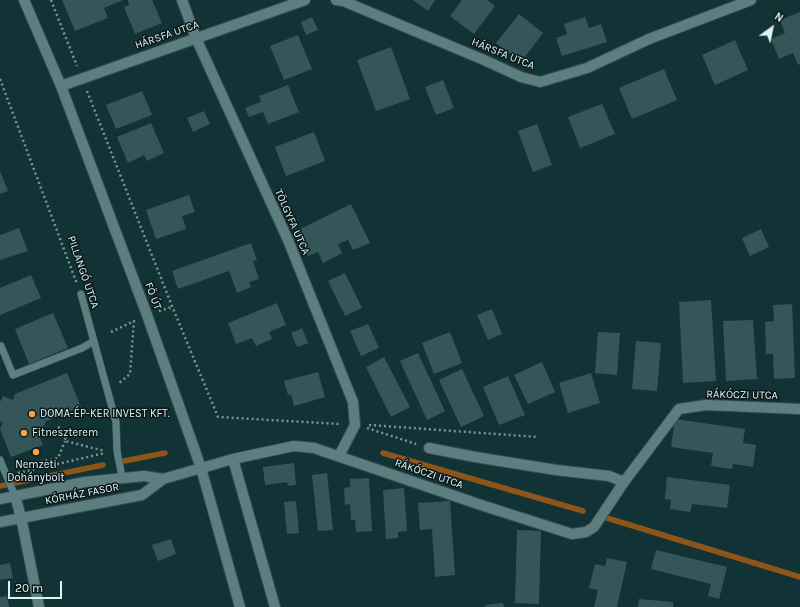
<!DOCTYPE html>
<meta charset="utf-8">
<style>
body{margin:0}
#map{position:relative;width:800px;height:607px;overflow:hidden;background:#123336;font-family:Karla,sans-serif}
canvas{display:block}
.north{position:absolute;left:752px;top:8px;width:40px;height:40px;-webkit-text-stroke:3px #0b1819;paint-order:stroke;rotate:33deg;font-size:11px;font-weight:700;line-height:16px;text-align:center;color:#e0f3f4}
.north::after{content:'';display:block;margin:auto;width:14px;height:18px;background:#e0f3f4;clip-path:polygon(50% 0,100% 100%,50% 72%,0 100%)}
.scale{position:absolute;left:8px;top:581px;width:54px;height:18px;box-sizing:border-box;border:2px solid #e0f3f4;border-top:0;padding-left:5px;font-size:12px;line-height:14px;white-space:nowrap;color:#e0f3f4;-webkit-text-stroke:3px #0b1819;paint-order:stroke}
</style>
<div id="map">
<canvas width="800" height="607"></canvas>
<div class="north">N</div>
<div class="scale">20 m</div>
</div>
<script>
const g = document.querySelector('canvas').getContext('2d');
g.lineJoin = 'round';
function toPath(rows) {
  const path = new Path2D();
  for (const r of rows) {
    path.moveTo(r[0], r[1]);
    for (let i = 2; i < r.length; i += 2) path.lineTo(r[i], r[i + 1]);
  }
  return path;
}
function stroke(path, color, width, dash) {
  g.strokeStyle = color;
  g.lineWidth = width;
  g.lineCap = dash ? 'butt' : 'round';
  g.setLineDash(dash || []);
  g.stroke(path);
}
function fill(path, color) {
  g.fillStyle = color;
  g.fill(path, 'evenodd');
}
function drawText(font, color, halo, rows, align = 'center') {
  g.font = font + ' Karla,sans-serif';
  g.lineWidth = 3;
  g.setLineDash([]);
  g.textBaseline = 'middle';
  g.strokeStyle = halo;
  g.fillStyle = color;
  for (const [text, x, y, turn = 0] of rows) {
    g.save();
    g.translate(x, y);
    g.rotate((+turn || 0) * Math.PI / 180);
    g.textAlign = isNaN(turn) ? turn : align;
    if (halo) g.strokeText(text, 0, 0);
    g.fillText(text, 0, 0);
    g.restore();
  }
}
stroke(toPath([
 [383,453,583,511],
 [124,461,165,453],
 [0,486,103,465],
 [607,518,800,577]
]), '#8d551a', 5.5);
fill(toPath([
 [62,0,123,0,104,8,108,18,75,31],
 [128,0,152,0,162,23,135,34,124,7,129,5],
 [413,0,435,0,428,11],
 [462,0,487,0,495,6,474,34,450,16],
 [800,12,800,64,798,65,793,53,779,59,771,39,785,33,780,20],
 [519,14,543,33,521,62,496,43],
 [312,17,318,30,306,35,301,22],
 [585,17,589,28,601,24,607,42,562,56,556,38,567,34,564,24],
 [298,35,312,69,284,80,270,46],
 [735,40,748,70,715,85,702,55],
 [391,47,410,99,376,111,357,60],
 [664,69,677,100,632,119,619,88],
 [443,80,454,108,436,115,425,87],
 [288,85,299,112,268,124,263,112,249,117,245,108,261,102,259,96],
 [142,91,152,115,116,129,106,105],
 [602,104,615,134,580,148,568,117],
 [204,111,210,124,193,132,187,118],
 [151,123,164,153,147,161,144,155,128,163,117,137],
 [537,124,552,165,533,172,518,131],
 [314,132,325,161,286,176,275,147],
 [0,171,8,191,0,194],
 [189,195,195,212,182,216,186,229,156,239,146,210],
 [351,204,370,243,353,250,348,240,338,244,342,253,323,263,318,252,308,256,296,231],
 [19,228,28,251,0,260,0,235],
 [761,229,769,247,750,256,742,238],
 [251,243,257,260,253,261,259,279,249,282,251,287,237,293,229,271,178,289,172,271],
 [345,273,362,308,345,316,328,281],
 [31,275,41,298,0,315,0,288],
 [711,300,716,381,683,383,679,302],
 [277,303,286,325,269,332,272,339,256,346,252,338,236,344,228,323],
 [792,304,795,378,774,379,773,354,766,354,765,322,774,321,773,305],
 [492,309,502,334,488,340,477,315],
 [53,313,68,348,29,364,15,329],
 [753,320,757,379,726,381,723,321],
 [368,324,379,348,361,356,350,331],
 [302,328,308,343,297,347,291,333],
 [450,332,462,363,434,374,422,343],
 [598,332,620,333,617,375,595,373],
 [636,341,661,343,657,391,632,389],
 [418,353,445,411,427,420,400,361],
 [384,357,410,407,391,417,366,367],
 [542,362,555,392,528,404,514,375],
 [462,369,484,416,461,427,439,380],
 [318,372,325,397,294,406,291,394,288,395,284,381],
 [67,373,81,407,46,421,40,438,43,445,11,457,0,429,3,423,0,421,0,402,3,396,13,400,15,394],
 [591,373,600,403,568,413,559,383],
 [508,376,525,415,499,425,483,387],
 [675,419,745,429,743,443,756,445,753,467,733,464,732,469,711,466,713,453,671,447],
 [294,463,296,485,288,486,287,482,265,485,263,467],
 [327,473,333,530,318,531,312,475],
 [667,477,730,485,727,508,692,504,690,512,670,509,671,500,665,499],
 [369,478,372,531,356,532,355,520,351,520,350,504,345,505,344,488,350,487,350,479],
 [404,488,407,531,398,532,398,538,386,539,383,490],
 [296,501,299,533,287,534,284,502],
 [450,501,455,575,435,577,432,529,420,530,418,503],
 [517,530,541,531,539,604,515,603],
 [171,539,176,554,158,561,152,545],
 [656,550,727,567,719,599,708,596,711,584,651,569],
 [607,558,627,562,617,607,594,607,598,590,589,588,595,564,605,566],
 [10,563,13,578,0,580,0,565],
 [7,596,9,607,0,607,0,597],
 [639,599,673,602,673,607,638,607],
 [503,603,504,607,485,607,485,605]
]), '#355659');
const service = toPath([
 [81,294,116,422,117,451,122,477],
 [1,346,13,375,82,348,94,341],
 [0,460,15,496]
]);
const minor = toPath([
 [182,0,196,38,288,240,353,402,355,425,339,456],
 [336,0,343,1,484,60,521,77,540,82,587,68,649,39,751,0],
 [61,86,305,0],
 [429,448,475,457,556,470,609,476,624,482],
 [233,459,275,607],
 [15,496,21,517,39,607],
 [0,499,85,482,144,476,163,479],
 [0,522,142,495,163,479,233,459,294,446,314,448,484,506,572,534,586,532,594,527,624,482,679,409,706,405,800,409]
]);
const secondary = toPath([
 [24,0,61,86,147,315,201,468,240,607]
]);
stroke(service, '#374e50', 8);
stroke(minor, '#374e50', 12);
stroke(secondary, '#374e50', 12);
stroke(toPath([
 [51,0,77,66],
 [0,79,77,284],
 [87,91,172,306,218,417,340,424],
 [159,311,172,307],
 [111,332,134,321,130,374,119,383],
 [369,425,538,437],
 [58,427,66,432,65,441,105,451],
 [367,428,416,444],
 [16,467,58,458,65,441],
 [18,473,105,453]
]), '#7b9597', 2.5, [2, 3]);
stroke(service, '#5c7e81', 7);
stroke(minor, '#5c7e81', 10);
stroke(secondary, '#5c7e81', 10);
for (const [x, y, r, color] of [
 [32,414,4,"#f8a04b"],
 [24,433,4,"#f8a04b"],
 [36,452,4,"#f8a04b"]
]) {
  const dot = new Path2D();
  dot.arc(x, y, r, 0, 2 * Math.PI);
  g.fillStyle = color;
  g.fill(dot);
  stroke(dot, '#0b1819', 1.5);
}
drawText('11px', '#e0f3f4', '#0b1819', [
 ["HÁRSFA UTCA",167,35,-19],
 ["HÁRSFA UTCA",503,54,22],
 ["TÖLGYFA UTCA",292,222,66],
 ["PILLANGÓ UTCA",83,272,71],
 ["FŐ ÚT",153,296,69],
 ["RÁKÓCZI UTCA",742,395,1],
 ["RÁKÓCZI UTCA",429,474,19],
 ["KÓRHÁZ FASOR",82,494,-11]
]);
drawText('11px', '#e0f3f4', '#0b1819', [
 ["DOMA-ÉP-KER INVEST KFT.",40,414],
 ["Fitneszterem",32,433],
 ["Nemzeti",36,465,"center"],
 ["Dohánybolt",36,478,"center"]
], 'left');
</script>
